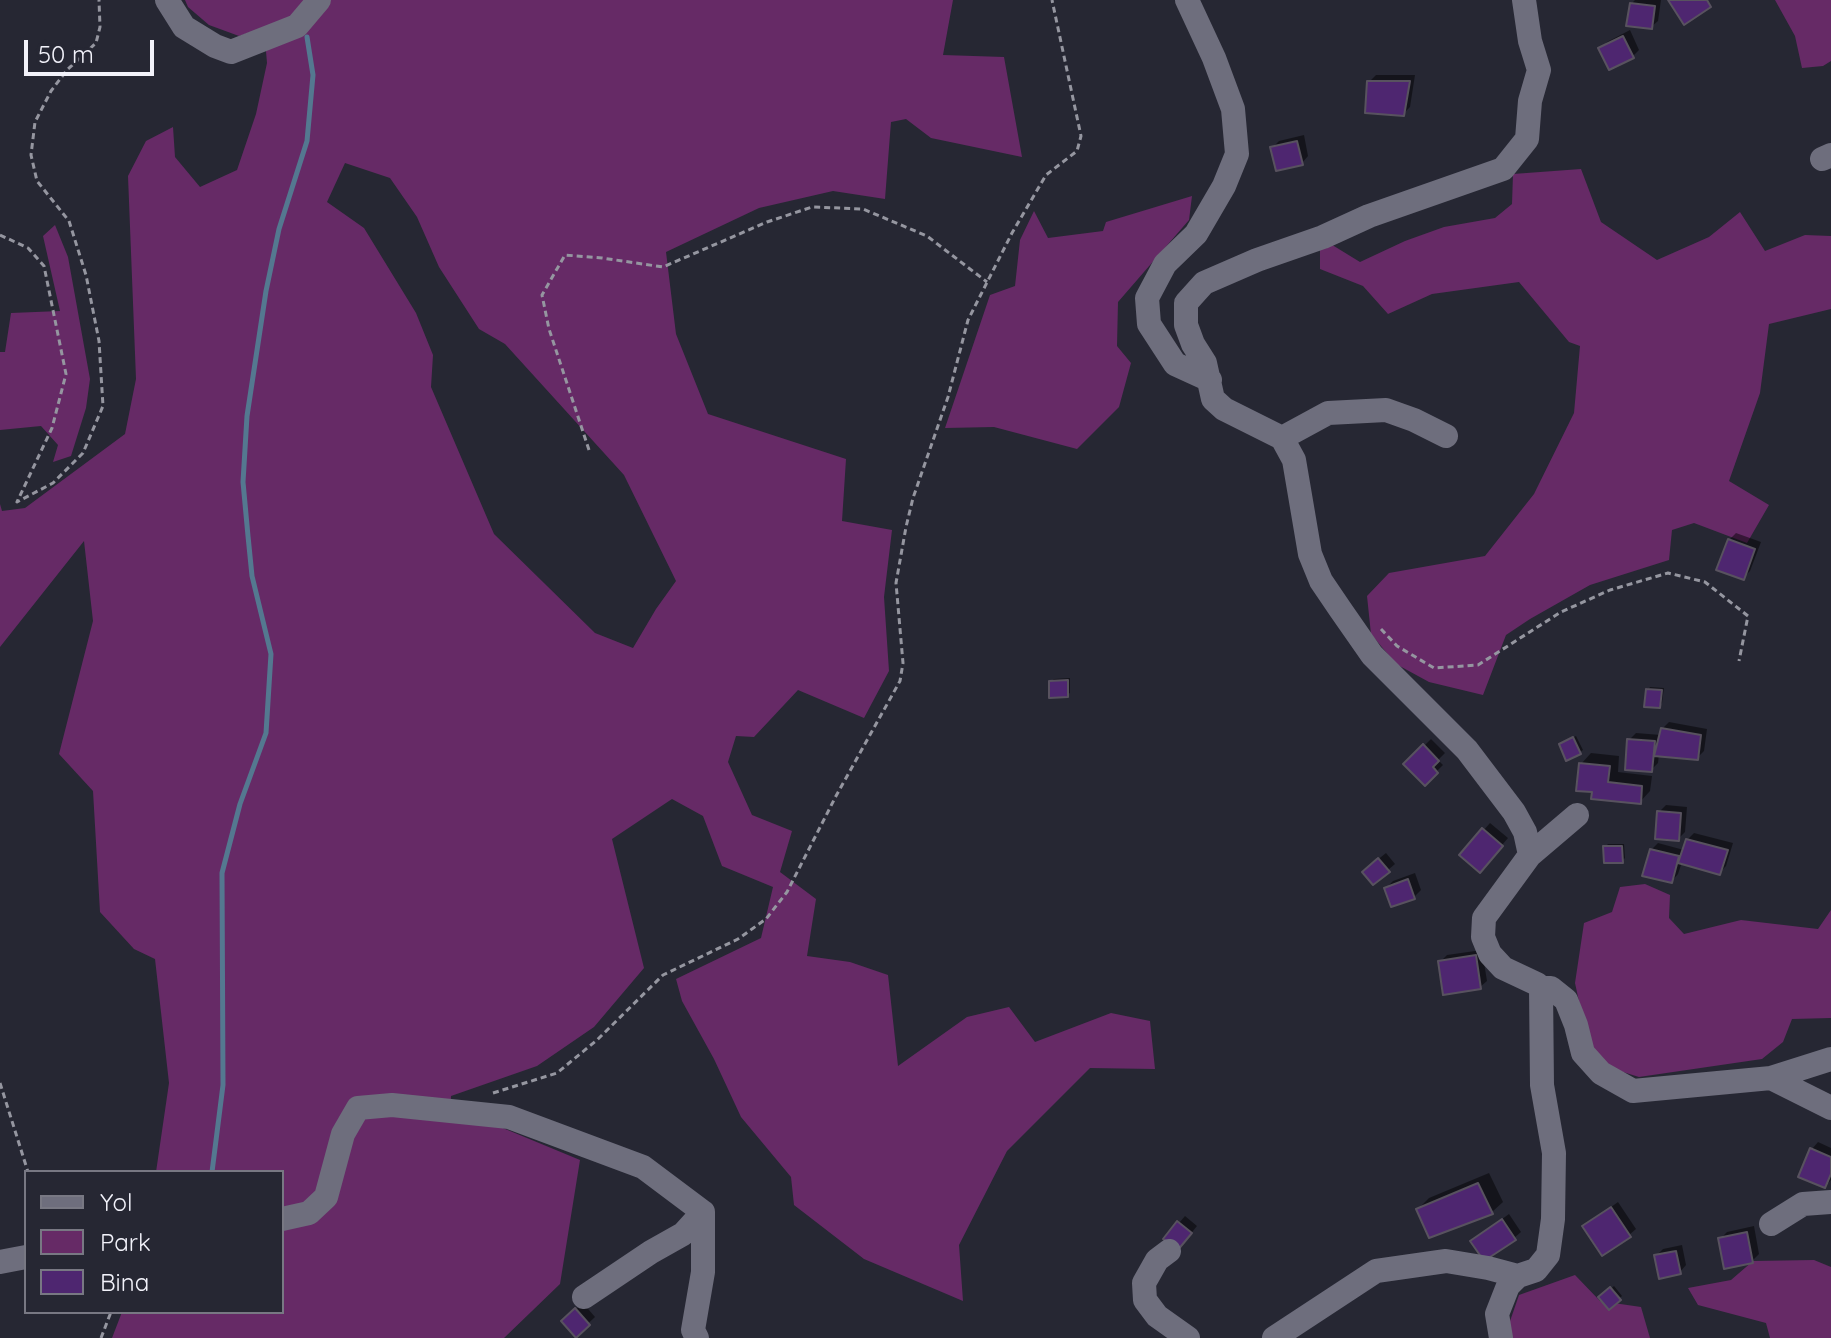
<!DOCTYPE html>
<style>
body{margin:0}
#map{position:relative;width:1831px;height:1338px;overflow:hidden;background:#262733;font-family:Quicksand,sans-serif}
canvas{display:block}
.legend{position:absolute;left:24px;top:1170px;width:260px;height:144px;box-sizing:border-box;background:#262733;border:2px solid #787883;margin:0;padding:10px 14px;list-style:none;font-size:24px;color:#f2f2fa}
.legend li{display:flex;align-items:center;gap:16px;height:40px}
.legend b{width:40px;border:2px solid #787883}
.scale{position:absolute;left:24px;top:40px;width:130px;height:36px;box-sizing:border-box;border:4px solid #f2f2fa;border-top:0;padding-left:10px;font-size:24px;line-height:28px;white-space:nowrap;color:#f2f2fa;-webkit-text-stroke:6px #262733;paint-order:stroke}
</style>
<div id="map">
<canvas width="1831" height="1338"></canvas>
<ul class="legend">
<li><b style="height:10px;background:#6e6e7d"></b>Yol</li>
<li><b style="height:22px;background:#662a66"></b>Park</li>
<li><b style="height:22px;background:#4e2670"></b>Bina</li>
</ul>
<div class="scale">50 m</div>
</div>
<script>
const g = document.querySelector('canvas').getContext('2d');
g.lineJoin = 'round';
function fill(path, color) {
  g.fillStyle = color;
  g.fill(path, 'evenodd');
}
function toPath(rows) {
  const path = new Path2D();
  for (const r of rows) {
    path.moveTo(r[0], r[1]);
    for (let i = 2; i < r.length; i += 2) path.lineTo(r[i], r[i + 1]);
  }
  return path;
}
function stroke(path, color, width, dash) {
  g.strokeStyle = color;
  g.lineWidth = width;
  g.lineCap = dash ? 'butt' : 'round';
  g.setLineDash(dash || []);
  g.stroke(path);
}
fill(toPath([
 [185,0,953,0,943,55,1004,57,1022,157,931,138,906,119,891,122,885,199,833,191,759,208,666,252,676,334,708,414,846,459,842,521,892,530,884,597,889,671,864,718,798,690,754,737,736,736,728,762,752,815,792,831,780,872,816,899,807,956,850,962,888,975,898,1066,967,1017,1009,1007,1035,1042,1111,1013,1150,1021,1155,1069,1090,1068,1007,1151,959,1245,963,1301,864,1259,794,1205,791,1177,741,1117,714,1059,682,1001,676,979,761,938,773,887,722,866,703,816,672,799,612,839,644,968,594,1027,537,1066,451,1096,450,1122,498,1126,580,1160,560,1284,504,1338,112,1338,122,1312,282,1312,282,1172,156,1172,169,1083,155,959,134,949,100,912,93,791,59,754,93,621,84,541,0,647,0,504,2,511,25,508,125,434,136,379,128,176,146,141,173,127,175,157,200,187,237,170,256,114,267,63,264,28,239,36,209,25,188,7],
 [345,163,390,178,417,217,439,267,479,329,505,344,624,475,676,581,656,609,633,648,595,633,494,534,431,387,433,355,416,313,364,228,327,202],
 [1775,0,1831,0,1831,61,1823,66,1802,68,1795,36],
 [1581,169,1601,222,1657,260,1709,237,1740,212,1765,251,1805,235,1831,236,1831,309,1769,324,1760,393,1729,481,1769,505,1747,543,1694,523,1672,530,1669,560,1590,585,1530,619,1506,635,1483,695,1429,682,1396,664,1371,634,1367,596,1389,573,1485,556,1534,494,1574,413,1580,346,1569,342,1519,282,1432,294,1388,314,1363,286,1320,269,1320,250,1329,243,1360,262,1405,241,1444,227,1495,218,1512,204,1513,174],
 [1192,196,1189,220,1118,302,1117,346,1131,363,1119,407,1077,449,994,427,945,428,990,295,1015,286,1020,240,1034,211,1048,238,1103,231,1106,222],
 [55,225,68,257,90,379,86,408,71,456,53,462,58,445,41,426,0,430,0,352,5,352,11,313,60,311,43,236],
 [1645,884,1670,895,1669,918,1684,934,1741,920,1818,929,1831,910,1831,1018,1792,1019,1783,1042,1762,1059,1639,1077,1607,1067,1588,1043,1575,983,1584,923,1612,912,1620,887],
 [1814,1260,1831,1267,1831,1338,1770,1338,1766,1323,1698,1305,1688,1288,1731,1280,1753,1261],
 [1575,1275,1600,1301,1641,1307,1650,1338,1512,1338,1508,1327,1519,1295]
]), '#662a66');
fill(toPath([
 [1635,0,1661,0,1658,21,1651,27,1631,4],
 [1630,30,1639,50,1633,56,1601,49,1607,42],
 [1376,75,1415,75,1410,107,1403,114,1369,82],
 [1304,135,1308,156,1302,163,1273,147,1279,141],
 [1736,533,1761,542,1750,571,1743,578,1729,540],
 [1070,678,1070,693,1067,695,1051,681,1054,679],
 [1650,687,1664,688,1662,703,1659,706,1648,690],
 [1669,722,1707,729,1704,751,1697,758,1659,754,1658,763,1651,770,1629,740,1636,733,1661,735,1662,729],
 [1576,736,1583,750,1580,752,1564,742],
 [1431,739,1445,753,1438,760,1443,765,1425,783,1406,764],
 [1591,753,1619,756,1618,772,1652,776,1650,791,1640,802,1594,791,1581,764],
 [1666,805,1687,807,1685,832,1678,839,1659,812],
 [1490,823,1508,838,1486,864,1462,855],
 [1694,833,1733,843,1726,866,1719,873,1682,862,1678,874,1672,881,1651,850,1658,843,1684,850,1687,840],
 [1608,844,1624,844,1625,858,1622,861,1605,847],
 [1386,853,1395,864,1388,870,1371,865],
 [1415,873,1421,890,1414,897,1386,888,1393,881],
 [1482,950,1487,981,1480,987,1440,962,1447,955],
 [1818,1142,1831,1148,1831,1180,1825,1186,1812,1149],
 [1489,1173,1503,1202,1492,1212,1430,1235,1418,1209,1429,1198],
 [1618,1202,1636,1229,1629,1235,1585,1226],
 [1509,1214,1521,1232,1514,1238,1472,1241],
 [1185,1216,1197,1226,1184,1242,1179,1223],
 [1754,1226,1759,1254,1752,1261,1720,1239,1727,1232],
 [1682,1245,1686,1265,1680,1272,1656,1256,1663,1249],
 [1614,1286,1622,1296,1609,1307,1601,1297],
 [583,1303,595,1317,576,1335,564,1321]
]), '#0007');
stroke(toPath([
 [212,1172,223,1085,222,873,240,804,266,733,271,654,252,576,248,536,243,482,247,416,266,291,279,229,307,141,313,75,307,37]
]), '#547890', 5);
const building = toPath([
 [1668,0,1707,0,1711,7,1684,25,1668,0],
 [1630,3,1655,6,1652,29,1626,26,1630,3],
 [1623,36,1634,58,1609,70,1598,48,1623,36],
 [1367,81,1410,81,1404,116,1365,113,1367,81],
 [1297,141,1303,165,1276,171,1270,147,1297,141],
 [1728,539,1755,549,1744,580,1716,570,1728,539],
 [1068,680,1068,697,1049,698,1049,681,1068,680],
 [1646,689,1662,690,1660,708,1644,707,1646,689],
 [1661,728,1701,735,1698,760,1654,756,1661,728],
 [1573,737,1581,754,1566,761,1559,744,1573,737],
 [1627,739,1655,741,1652,772,1625,770,1627,739],
 [1423,744,1439,761,1433,767,1438,773,1425,786,1403,764,1423,744],
 [1579,763,1610,766,1608,782,1642,786,1641,804,1591,799,1592,792,1576,791,1579,763],
 [1657,811,1681,813,1679,841,1655,839,1657,811],
 [1482,828,1503,846,1480,873,1459,855,1482,828],
 [1686,839,1728,850,1720,875,1678,863,1686,839],
 [1603,846,1622,846,1623,863,1604,863,1603,846],
 [1650,849,1679,856,1672,883,1642,876,1650,849],
 [1378,858,1390,872,1373,885,1362,872,1378,858],
 [1408,879,1415,899,1391,907,1384,888,1408,879],
 [1476,955,1481,989,1443,995,1438,961,1476,955],
 [1810,1148,1831,1157,1831,1174,1825,1188,1798,1177,1810,1148],
 [1478,1183,1493,1214,1429,1238,1416,1209,1478,1183],
 [1611,1207,1631,1237,1602,1256,1582,1226,1611,1207],
 [1502,1219,1516,1240,1484,1261,1470,1241,1502,1219],
 [1177,1221,1192,1233,1177,1251,1163,1239,1177,1221],
 [1747,1232,1753,1263,1724,1269,1718,1238,1747,1232],
 [1676,1251,1681,1274,1659,1279,1654,1255,1676,1251],
 [1610,1287,1621,1300,1609,1310,1598,1297,1610,1287],
 [575,1308,590,1325,576,1338,561,1321,575,1308]
]);
fill(building, '#4e2670');
stroke(building, '#58525f', 2);
stroke(toPath([
 [0,235,28,248,44,266,66,374,52,428,17,502,53,483,83,453,103,406,99,341,86,275,69,221,37,181,31,155,35,122,51,91,67,70,96,43,100,27,99,0],
 [589,450,549,329,542,295,565,255,602,258,663,267,767,222,812,207,863,209,927,236,987,282],
 [1381,629,1397,646,1434,668,1478,665,1561,612,1610,590,1668,573,1705,582,1748,616,1739,661],
 [0,1083,28,1172],
 [493,1093,557,1073,597,1040,663,975,738,939,766,919,787,892,836,796,900,681,903,663,896,583,906,527,913,498,948,397,968,320,1012,233,1046,175,1077,151,1081,136,1052,0],
 [101,1338,111,1312]
]), '#9596a0', 3, [6, 4]);
stroke(toPath([
 [167,0,184,27,215,46,231,52,297,26,319,0],
 [1187,0,1214,58,1233,109,1237,154,1224,186,1196,234,1165,264,1147,298,1149,324,1175,364,1210,380],
 [1524,0,1530,41,1539,70,1530,101,1527,139,1503,169,1369,216,1323,237,1257,260,1204,283,1186,303,1186,325,1193,344,1205,363,1213,399,1224,409,1282,438,1294,460,1310,554,1321,581,1340,609,1372,655,1467,750,1514,812,1525,832,1530,855,1484,918,1483,937,1490,954,1503,968,1537,984,1541,988],
 [1822,159,1831,155],
 [1282,438,1328,413,1386,410,1414,420,1446,436],
 [1530,855,1577,815],
 [1771,1078,1831,1108],
 [282,1219,309,1213,326,1197,343,1134,358,1108,392,1105,509,1117,643,1167,703,1212,703,1272,693,1330,697,1338],
 [1771,1224,1803,1204,1831,1202],
 [1169,1251,1157,1260,1144,1283,1145,1300,1157,1316,1188,1338],
 [0,1262,26,1257],
 [584,1297,651,1252,683,1234,703,1212],
 [1274,1338,1376,1271,1446,1261,1488,1268,1518,1276,1536,1270,1548,1255,1553,1219,1554,1153,1542,1085,1541,988,1551,988,1566,1000,1576,1025,1583,1053,1601,1073,1633,1091,1771,1078,1831,1059],
 [1501,1338,1497,1314,1508,1286,1518,1276]
]), '#6e6e7d', 24);
</script>
